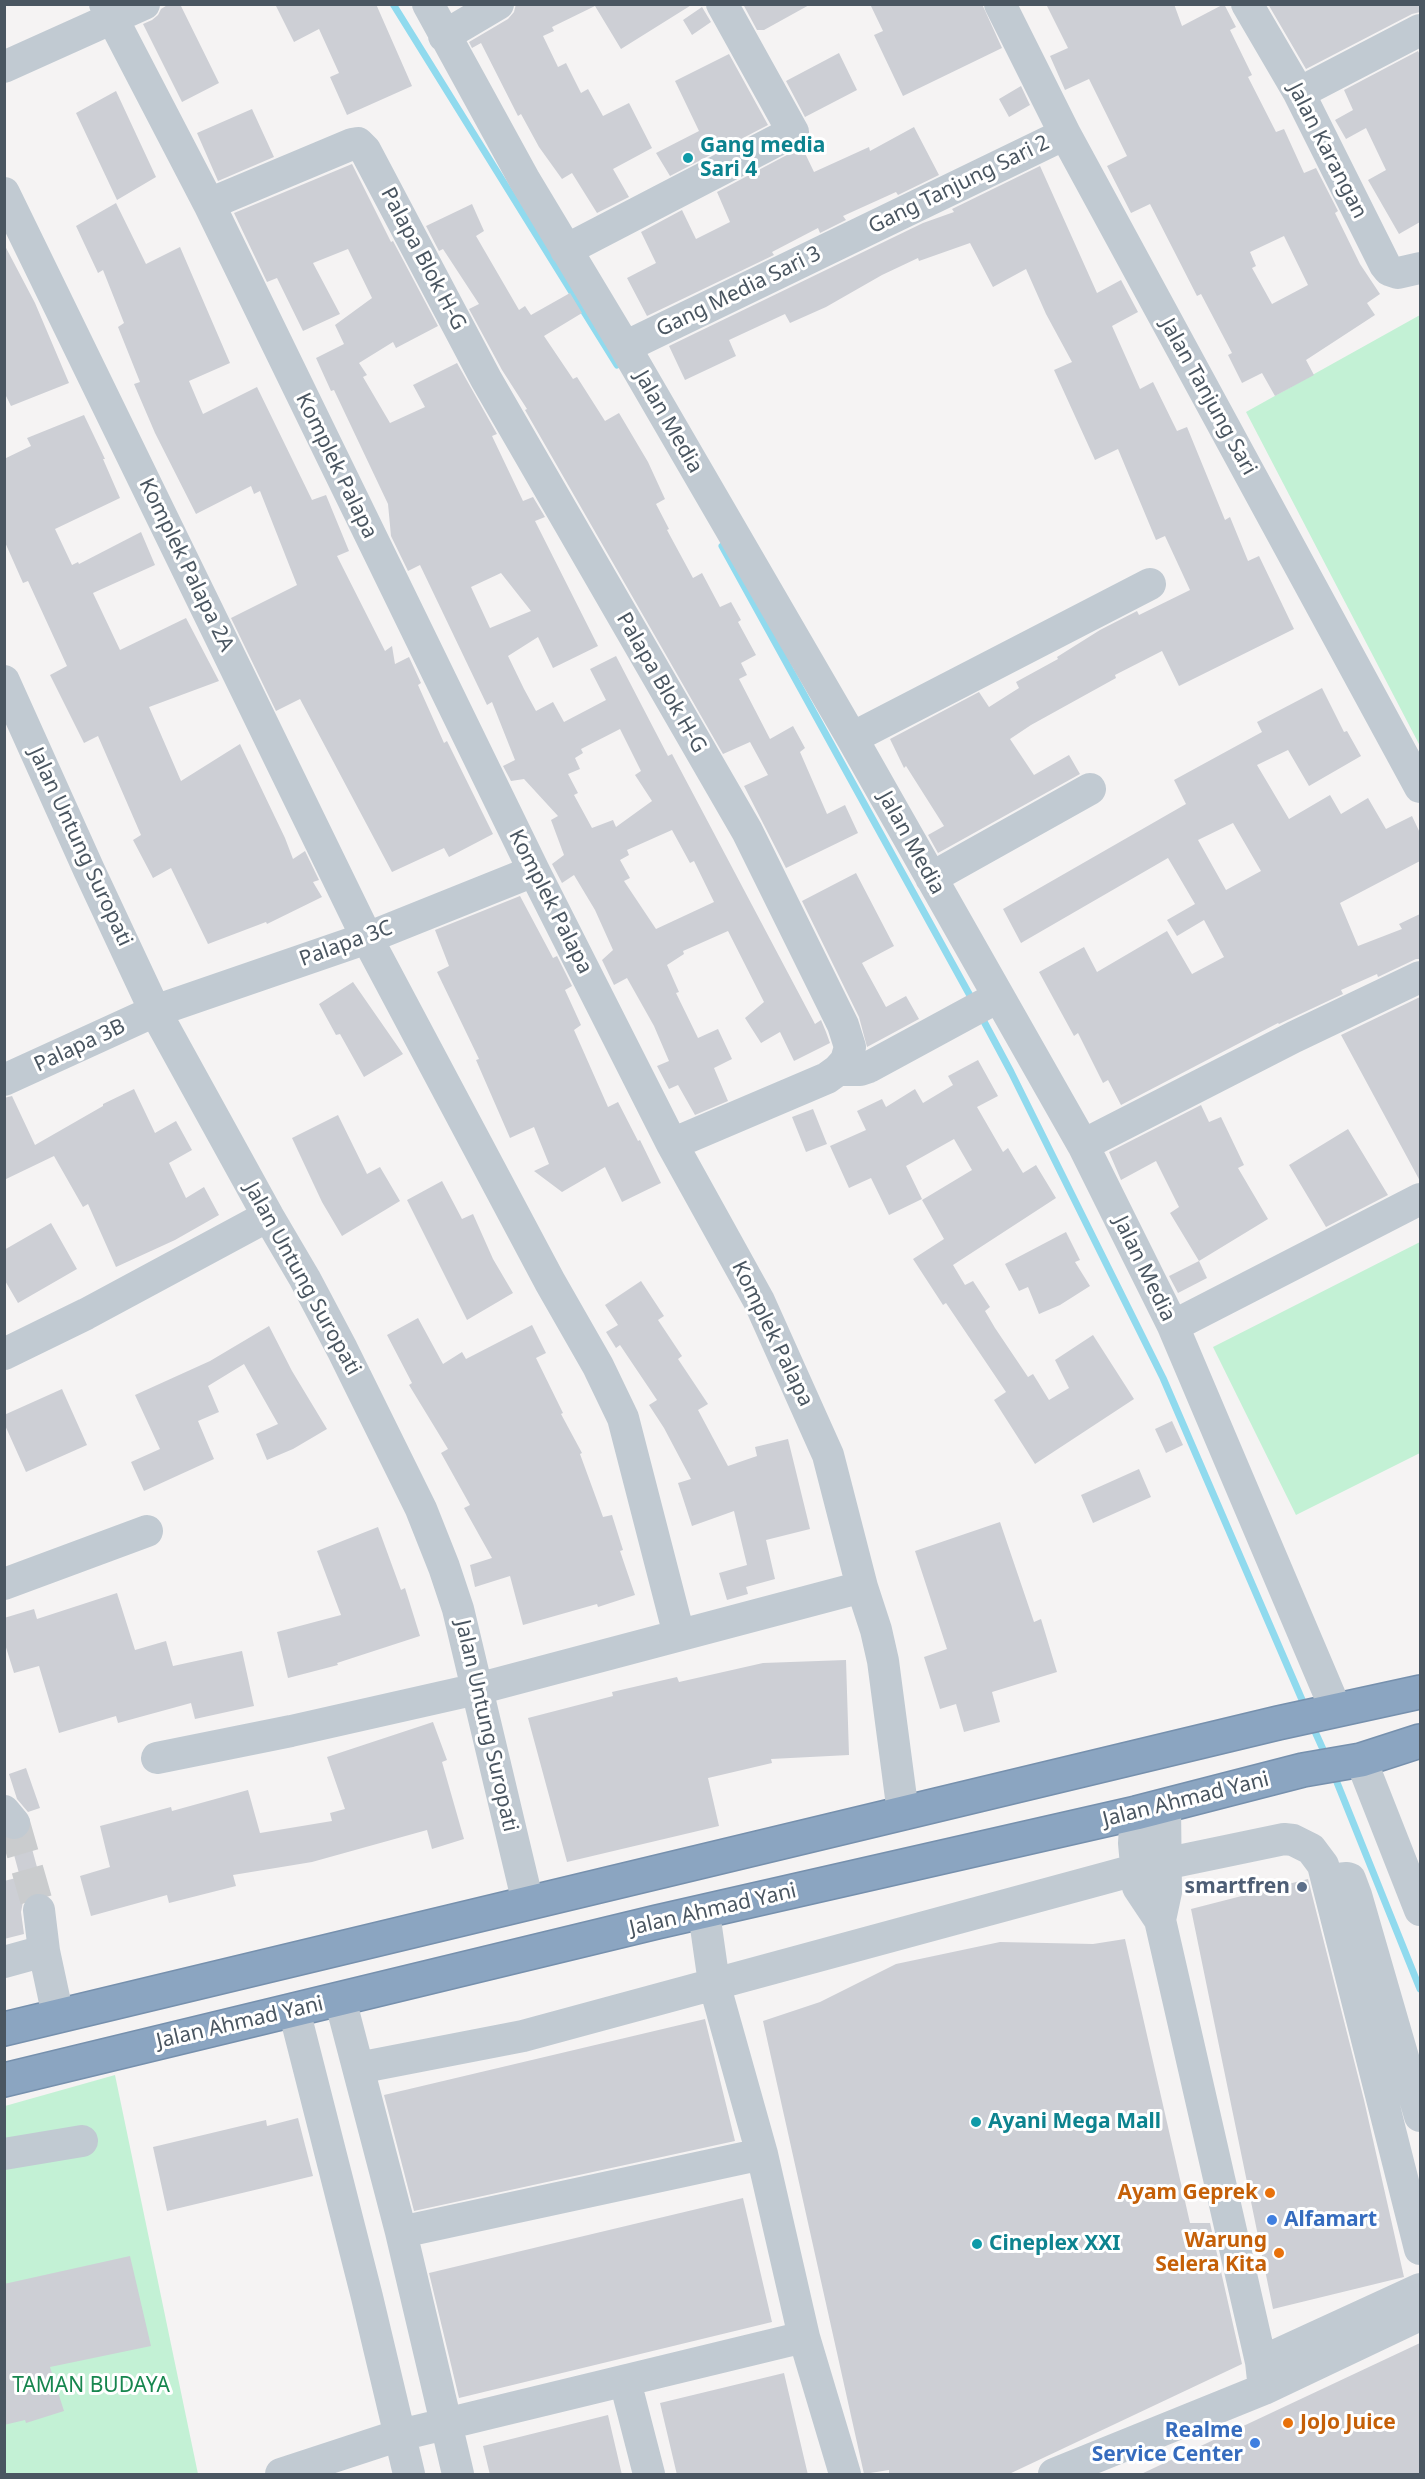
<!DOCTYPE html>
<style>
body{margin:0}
#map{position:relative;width:1425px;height:2479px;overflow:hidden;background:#f5f3f3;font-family:"Noto Sans",sans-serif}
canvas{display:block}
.frame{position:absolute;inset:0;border:6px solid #4a5661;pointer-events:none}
</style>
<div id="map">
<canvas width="1425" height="2479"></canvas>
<div class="frame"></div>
</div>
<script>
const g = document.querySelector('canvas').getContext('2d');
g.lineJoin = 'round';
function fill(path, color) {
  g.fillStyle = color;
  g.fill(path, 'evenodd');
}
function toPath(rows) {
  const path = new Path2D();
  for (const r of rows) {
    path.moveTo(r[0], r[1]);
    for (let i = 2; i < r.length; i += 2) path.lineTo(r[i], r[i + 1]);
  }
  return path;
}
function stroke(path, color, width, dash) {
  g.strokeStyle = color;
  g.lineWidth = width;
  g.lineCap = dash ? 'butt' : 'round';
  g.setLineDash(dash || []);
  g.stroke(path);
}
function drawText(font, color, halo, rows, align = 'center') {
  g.font = font + ' "Noto Sans",sans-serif';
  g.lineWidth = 6;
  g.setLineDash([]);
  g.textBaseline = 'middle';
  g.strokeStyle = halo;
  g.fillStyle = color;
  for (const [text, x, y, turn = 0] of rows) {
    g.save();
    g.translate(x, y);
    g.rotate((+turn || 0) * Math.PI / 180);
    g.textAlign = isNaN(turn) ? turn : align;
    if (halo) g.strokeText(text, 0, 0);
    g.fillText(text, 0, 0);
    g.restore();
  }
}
fill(toPath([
 [1420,315,1420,746,1246,412],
 [1420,1242,1420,1453,1296,1515,1213,1347],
 [115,2075,198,2474,5,2474,5,2106]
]), '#c3f1d5');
stroke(toPath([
 [393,4,617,365],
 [722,546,973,1001],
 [981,1016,1011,1072,1163,1378,1306,1709],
 [1312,1725,1326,1756],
 [1334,1775,1420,1989]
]), '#90daee', 7);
fill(toPath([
 [169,4,180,4,219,83,182,102,143,24,152,20,158,15,161,9],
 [275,4,376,4,412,86,347,115,330,77,339,73,319,29,294,42],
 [516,4,693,4,621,49,595,6,552,27,554,31,543,36,558,67,566,63,581,93,588,89,603,116,629,103,652,148,613,169,629,197,597,213,572,173,562,179,539,147,521,114,518,116,481,43,472,48,469,42,508,19,514,12],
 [743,4,811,4,764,30,757,30],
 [870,4,982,4,1002,48,903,96,874,35,883,31],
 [1046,4,1174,4,1182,26,1224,4,1236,27,1230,30,1252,75,1248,77,1276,132,1284,129,1304,173,1316,168,1338,211,1335,213,1360,264,1380,294,1367,303,1375,315,1306,360,1314,375,1275,396,1262,373,1242,383,1228,355,1232,353,1201,294,1197,296,1150,204,1131,213,1107,166,1127,156,1089,79,1065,90,1050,56,1068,48],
 [1284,236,1308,285,1272,304,1252,268,1256,266,1250,252],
 [1268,4,1420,4,1420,12,1412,14,1306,69],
 [702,7,711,22,692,35,683,20],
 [1418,51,1420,55,1420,222,1399,234,1368,180,1386,170,1366,128,1346,139,1335,120,1353,110,1344,90],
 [839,53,857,90,805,117,786,81],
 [729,54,768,125,670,176,656,153,699,131,675,81],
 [1021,86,1030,105,1009,117,999,99],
 [116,91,156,177,117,200,76,113],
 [252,109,274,157,218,181,197,133],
 [914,127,939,175,898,195,896,192,843,216,846,220,820,233,818,228,772,252,774,255,647,316,627,278,656,263,641,232,682,210,696,239,730,222,717,192,802,147,814,172,869,147,870,151],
 [352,164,391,242,393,241,438,326,396,348,393,342,359,363,367,375,363,377,390,423,425,407,413,385,457,363,497,434,492,436,523,501,533,497,545,517,535,521,598,646,553,668,538,637,508,656,524,689,536,711,553,702,564,722,606,700,590,669,616,656,668,756,672,754,815,1024,821,1020,826,1032,830,1043,794,1061,780,1032,761,1043,745,1018,764,1002,728,931,683,951,684,954,667,965,679,992,676,993,698,1038,718,1029,732,1059,714,1068,728,1101,695,1115,678,1085,669,1089,657,1066,669,1061,654,1026,627,978,614,985,602,960,613,950,595,910,574,875,562,883,552,864,564,855,551,820,558,816,524,779,511,781,503,766,515,760,492,702,487,705,420,565,408,571,391,536,388,504,334,390,331,391,316,358,344,344,335,325,372,298,348,249,313,263,340,314,303,331,277,278,267,282,234,213],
 [501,573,531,611,490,628,471,587],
 [620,729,641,771,635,775,652,801,616,827,613,820,592,828,574,795,578,793,568,774,580,769,575,758,583,753,581,749],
 [672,830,690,863,694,861,714,902,656,929,624,881,630,878,620,860,629,855,627,850],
 [1040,166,1097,293,1121,280,1138,312,1112,326,1140,389,1153,382,1177,431,1187,427,1225,520,1230,517,1248,561,1259,556,1294,629,1179,686,1162,651,1115,675,1116,678,1031,725,1010,739,1034,775,1069,755,1080,774,938,853,928,835,944,826,906,766,904,768,890,739,979,692,989,707,1019,688,1016,682,1058,659,1057,657,1100,630,1137,611,1139,615,1190,590,1165,536,1156,540,1118,449,1095,460,1054,370,1072,362,1046,314,1026,269,993,287,970,243,919,261,918,258,882,275,826,307,790,323,785,314,729,340,736,356,685,380,669,346,923,223,954,212,952,209],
 [116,203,146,264,180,247,230,363,189,381,203,414,257,387,312,500,326,495,349,551,337,556,385,651,392,646,395,664,409,657,421,683,418,685,444,743,447,741,493,834,449,857,444,848,392,872,300,699,276,711,231,618,297,585,260,491,254,494,251,486,196,514,155,433,134,384,140,382,118,327,124,323,103,270,98,273,76,226],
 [472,204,484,231,476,236,519,310,525,306,531,315,570,293,582,313,544,336,573,379,577,377,605,421,619,413,648,462,665,499,656,504,669,529,667,530,693,578,702,573,720,607,731,602,741,620,738,622,756,655,741,663,747,675,739,679,770,739,793,726,805,748,800,752,827,814,845,805,858,833,786,868,744,786,768,775,750,742,723,754,525,410,527,409,502,370,469,309,479,304,443,249,439,251,426,226],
 [4,244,35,303,69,383,11,406,4,392],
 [84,415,105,459,103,459,120,498,55,529,72,565,78,562,79,564,141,532,155,565,93,593,120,650,186,618,219,681,149,707,181,781,240,744,285,838,293,859,305,851,319,880,313,882,322,897,267,924,266,922,208,944,171,868,153,878,133,840,141,835,98,736,84,743,50,675,67,666,28,581,23,583,4,540,4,459,31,446,27,438],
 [1322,688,1344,732,1347,731,1361,756,1309,786,1288,750,1257,765,1289,819,1330,795,1341,814,1368,798,1386,829,1412,816,1420,833,1420,861,1340,903,1358,946,1402,929,1399,924,1420,914,1420,959,1416,959,1378,977,1377,974,1341,990,1343,994,1279,1024,1278,1023,1121,1105,1108,1080,1103,1083,1078,1033,1074,1036,1039,972,1084,947,1097,972,1167,931,1192,974,1224,957,1204,920,1177,936,1167,920,1195,904,1168,858,1021,943,1003,909,1186,804,1174,780,1262,732,1257,722],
 [1233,823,1261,871,1226,890,1198,840],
 [856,873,894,946,862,963,886,1007,906,996,919,1019,867,1047,859,1017,802,901],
 [520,896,553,958,557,956,572,986,565,990,581,1025,574,1030,608,1107,618,1102,638,1141,640,1140,661,1183,622,1202,605,1167,562,1192,534,1171,549,1164,534,1127,510,1138,476,1060,479,1059,437,972,449,966,435,930],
 [353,982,403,1054,364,1077,340,1034,336,1035,319,1004],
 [1420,997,1420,1181,1341,1035],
 [978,1060,998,1096,977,1107,1003,1152,1008,1148,1023,1173,1036,1165,1056,1198,953,1265,965,1285,973,1281,990,1307,985,1311,995,1328,1028,1377,1033,1374,1049,1400,1069,1388,1055,1360,1093,1335,1134,1399,1035,1464,994,1400,1006,1392,946,1303,943,1305,913,1259,944,1239,922,1200,972,1170,954,1139,906,1166,922,1199,889,1215,871,1178,849,1188,830,1146,866,1130,857,1111,882,1099,886,1107,915,1089,923,1103,953,1085,948,1076],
 [134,1089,155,1133,176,1121,192,1150,169,1163,186,1198,204,1187,219,1215,175,1240,116,1267,88,1204,83,1207,54,1156,4,1180,4,1098,12,1096,35,1145,103,1106,103,1104],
 [1201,1105,1209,1122,1221,1117,1244,1165,1238,1168,1268,1219,1199,1261,1170,1213,1179,1207,1156,1161,1121,1180,1109,1152],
 [813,1109,827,1144,806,1152,792,1117],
 [338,1115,367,1174,380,1167,400,1201,342,1236,322,1202,292,1138],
 [1348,1129,1388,1195,1326,1227,1289,1165],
 [442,1181,462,1219,473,1214,493,1259,513,1293,467,1320,407,1200],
 [51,1223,77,1269,18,1303,4,1279,4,1250],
 [1066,1232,1080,1260,1075,1262,1090,1286,1060,1305,1039,1314,1028,1287,1019,1291,1005,1264],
 [1199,1261,1207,1278,1178,1293,1169,1276],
 [641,1281,664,1316,658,1320,682,1356,678,1359,708,1404,698,1410,728,1466,757,1456,755,1447,788,1439,810,1529,766,1540,775,1579,746,1587,748,1594,727,1600,719,1573,747,1565,734,1511,692,1526,678,1483,691,1479,664,1428,649,1405,657,1400,620,1345,616,1348,606,1332,618,1325,605,1305],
 [418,1318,443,1364,462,1352,466,1359,532,1325,546,1353,536,1358,563,1413,561,1414,582,1453,580,1454,603,1517,612,1515,623,1550,620,1551,635,1595,598,1607,597,1604,523,1625,510,1576,475,1587,470,1565,492,1558,464,1508,470,1505,441,1453,448,1449,409,1385,412,1383,387,1335],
 [269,1326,292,1371,327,1429,293,1449,267,1460,256,1434,278,1424,244,1364,208,1386,219,1412,198,1421,214,1459,144,1491,131,1462,160,1449,135,1395,210,1361],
 [62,1389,87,1445,26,1472,4,1423,4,1415],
 [1172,1421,1183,1445,1166,1453,1155,1429],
 [1139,1469,1151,1497,1093,1523,1081,1495],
 [1000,1522,1034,1622,1041,1619,1057,1672,992,1692,1000,1722,964,1732,956,1704,940,1709,924,1657,947,1649,915,1551],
 [378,1527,401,1590,405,1588,420,1636,337,1663,338,1665,288,1678,277,1632,341,1615,317,1551],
 [117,1593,135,1650,166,1641,173,1666,242,1651,254,1706,195,1719,191,1703,118,1723,116,1716,59,1733,39,1666,14,1673,4,1641,4,1618,34,1609,37,1619],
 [846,1660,849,1755,771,1759,772,1763,708,1778,719,1826,567,1862,528,1718,613,1696,612,1692,677,1677,679,1682,763,1663],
 [433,1722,447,1760,442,1762,464,1839,432,1849,427,1830,312,1862,233,1875,236,1886,169,1903,167,1895,91,1916,80,1876,110,1867,100,1826,171,1807,172,1811,248,1790,260,1833,332,1821,330,1813,345,1809,327,1757],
 [26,1768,40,1808,28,1812,17,1799,9,1774],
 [28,1834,44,1893,36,1892,29,1895,23,1902,21,1912,24,1934,4,1939,4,1881,20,1877,10,1840,18,1841],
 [1308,1879,1364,2100,1404,2277,1273,2309,1191,1909],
 [1125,1939,1190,2223,1210,2223,1242,2364,1007,2475,889,2475,889,2470,864,2474,763,2021,820,2002,896,1964,1000,1942,1093,1944],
 [705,2019,735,2141,414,2211,384,2095],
 [298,2118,313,2176,167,2211,153,2147,266,2120,267,2126],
 [743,2198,772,2322,459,2398,429,2273],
 [130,2256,151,2346,50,2367,64,2411,26,2423,25,2420,4,2425,4,2284],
 [1420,2343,1420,2475,1139,2475],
 [784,2373,808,2475,677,2475,660,2403],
 [608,2415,622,2475,490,2475,483,2446]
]), '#cdcfd5');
stroke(toPath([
 [14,1823,39,1910]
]), '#caccce', 32, [32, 16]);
const highway = toPath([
 [4,2029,1278,1723,1420,1692],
 [4,2080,657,1922,1136,1813,1303,1770,1361,1760,1420,1741]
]);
stroke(highway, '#7690ad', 36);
stroke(toPath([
 [105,4,209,204,534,871,672,1144,759,1301,828,1455,862,1587,876,1630,883,1661,903,1813],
 [428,4,524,179,625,347,852,738,1083,1145,1173,1326,1336,1710],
 [1000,4,1065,134,1420,787],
 [1247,4,1299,93,1385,265,1389,270,1398,273,1420,268],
 [444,36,498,4],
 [4,67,144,4],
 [1299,93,1420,30],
 [4,193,367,938,550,1282,598,1366,623,1418,679,1635],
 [209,204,352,144,358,143,365,150,486,379,747,831,843,1025,850,1047,846,1061,838,1070,827,1078,672,1144],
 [566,250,793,132,722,4],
 [625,347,1065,134],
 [4,681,89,870,155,1011,268,1216,305,1279,342,1349,421,1509,444,1567,458,1609,528,1903],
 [852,738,1150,584],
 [931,878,1090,789],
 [838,1070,860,1070,869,1067,998,997],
 [4,1080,155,1011,367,938,534,871],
 [1083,1145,1294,1037,1420,977],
 [1173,1326,1420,1199],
 [4,1354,86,1314,268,1216],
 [4,1584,147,1531],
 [157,1758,291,1731,477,1689,862,1587],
 [1361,1760,1420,1910],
 [4,1811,14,1823],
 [1136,1813,1134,1843,1138,1887,1160,1920,1261,2362,1264,2389],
 [1328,1885,1337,1879,1347,1878,1350,1879,1356,1895,1420,2116],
 [39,1910,44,1951,58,2016],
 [704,1913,714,1983,762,2154,804,2337,845,2474],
 [1160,1920,1166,1892,1165,1806],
 [4,1962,44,1951],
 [340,1999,401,2232,458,2474],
 [294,2010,367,2297,409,2474],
 [358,2068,523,2036,1135,1870,1284,1839,1293,1840,1311,1849,1323,1865,1420,2249],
 [4,2154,82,2141],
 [401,2232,762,2154],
 [1261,2362,1420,2289],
 [625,2381,649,2474],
 [281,2474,400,2435,804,2337],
 [1054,2474,1264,2389,1420,2315]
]), '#c1cad2', 32);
stroke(highway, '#8ba5c1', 33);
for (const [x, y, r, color] of [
 [688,158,6,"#0f9aa8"],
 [1302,1887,6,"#5c6f8a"],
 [976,2122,6,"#0f9aa8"],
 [1270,2193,6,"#e8710a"],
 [1272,2220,6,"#3f7fe0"],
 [977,2244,6,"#0f9aa8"],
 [1279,2253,6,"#e8710a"],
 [1288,2423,6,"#e8710a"],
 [1255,2443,6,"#3f7fe0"]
]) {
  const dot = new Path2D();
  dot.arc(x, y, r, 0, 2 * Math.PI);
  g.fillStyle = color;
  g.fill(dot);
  stroke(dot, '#fff', 2);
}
drawText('bold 21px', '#0d838f', '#fff', [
 ["Gang media",700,146],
 ["Sari 4",700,170],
 ["Ayani Mega Mall",988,2122],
 ["Cineplex XXI",989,2244]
], 'left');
drawText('21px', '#4a5661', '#fff', [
 ["Jalan Karangan",1327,151,63],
 ["Gang Tanjung Sari 2",959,185,-26],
 ["Palapa Blok H-G",423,259,62],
 ["Gang Media Sari 3",739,292,-26],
 ["Jalan Tanjung Sari",1208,397,61],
 ["Jalan Media",668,422,60],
 ["Komplek Palapa",336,466,64],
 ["Komplek Palapa 2A",186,565,64],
 ["Palapa Blok H-G",661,683,60],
 ["Jalan Media",911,843,61],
 ["Jalan Untung Suropati",80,847,65],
 ["Komplek Palapa",550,902,63],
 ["Palapa 3C",346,944,-20],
 ["Palapa 3B",80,1046,-25],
 ["Jalan Media",1144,1269,64],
 ["Jalan Untung Suropati",302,1279,61],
 ["Komplek Palapa",772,1334,64],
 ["Jalan Untung Suropati",486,1726,77],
 ["Jalan Ahmad Yani",1186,1800,-14],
 ["Jalan Ahmad Yani",713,1910,-13],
 ["Jalan Ahmad Yani",240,2023,-13]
]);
drawText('bold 21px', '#4e5e75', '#fff', [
 ["smartfren",1290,1887]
], 'right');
drawText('bold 21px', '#c56008', '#fff', [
 ["Ayam Geprek",1258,2193],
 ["Warung",1267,2241],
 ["Selera Kita",1267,2265],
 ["JoJo Juice",1300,2423,"left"]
], 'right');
drawText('bold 21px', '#366cbe', '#fff', [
 ["Alfamart",1284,2220],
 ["Realme",1243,2431,"right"],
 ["Service Center",1243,2455,"right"]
], 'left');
drawText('21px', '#17864f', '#fff', [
 ["TAMAN BUDAYA",91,2386]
]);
</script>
